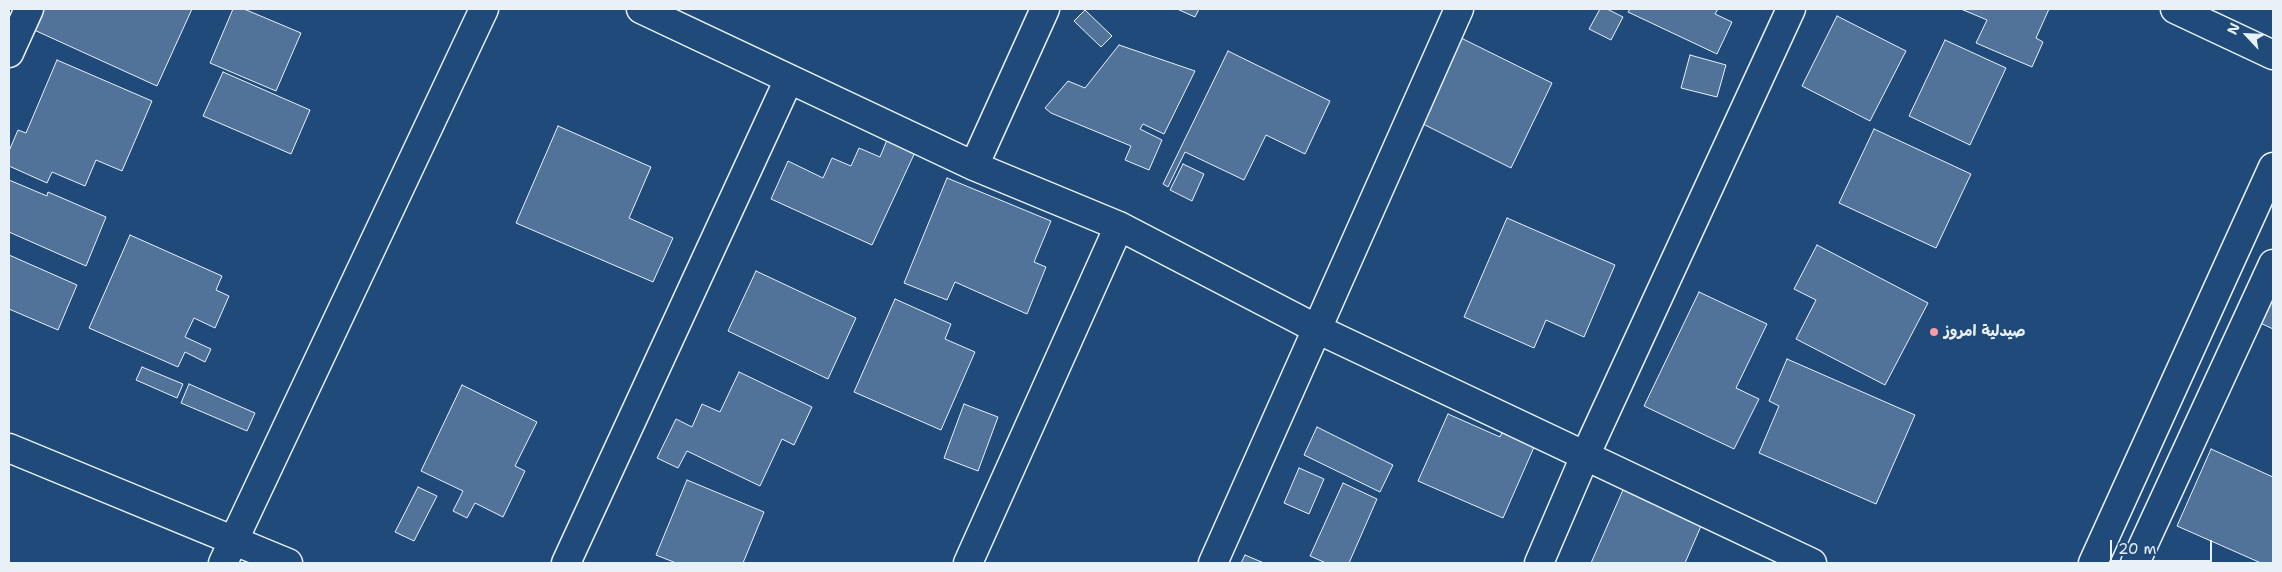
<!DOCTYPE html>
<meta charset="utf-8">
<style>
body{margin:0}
#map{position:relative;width:2282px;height:572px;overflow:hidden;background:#1f4a7a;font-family:"Shantell Sans",sans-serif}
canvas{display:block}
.frame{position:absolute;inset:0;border:10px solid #e8f1f8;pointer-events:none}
.north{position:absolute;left:2222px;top:10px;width:50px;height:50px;-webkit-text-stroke:4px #1f4a7a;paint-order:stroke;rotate:295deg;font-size:14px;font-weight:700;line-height:20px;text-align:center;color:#e8f1f8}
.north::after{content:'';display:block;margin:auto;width:18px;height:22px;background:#e8f1f8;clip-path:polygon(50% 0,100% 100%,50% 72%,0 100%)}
.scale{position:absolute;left:2110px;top:540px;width:102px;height:22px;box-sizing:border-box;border:2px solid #e8f1f8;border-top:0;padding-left:6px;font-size:15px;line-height:18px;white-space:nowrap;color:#e8f1f8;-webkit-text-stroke:4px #1f4a7a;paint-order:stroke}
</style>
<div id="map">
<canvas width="2282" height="572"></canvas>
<div class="frame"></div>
<div class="north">N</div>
<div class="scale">20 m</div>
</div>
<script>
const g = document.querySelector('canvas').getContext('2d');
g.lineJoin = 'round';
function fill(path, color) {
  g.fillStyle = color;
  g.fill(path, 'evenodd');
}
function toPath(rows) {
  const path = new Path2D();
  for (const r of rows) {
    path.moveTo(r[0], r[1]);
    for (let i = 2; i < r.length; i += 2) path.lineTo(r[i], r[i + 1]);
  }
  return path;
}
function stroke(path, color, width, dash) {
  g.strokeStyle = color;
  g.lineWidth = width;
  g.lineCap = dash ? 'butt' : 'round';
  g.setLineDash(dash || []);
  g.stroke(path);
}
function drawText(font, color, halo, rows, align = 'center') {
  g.font = font + ' "Shantell Sans","Playpen Sans Arabic",sans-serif';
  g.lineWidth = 4.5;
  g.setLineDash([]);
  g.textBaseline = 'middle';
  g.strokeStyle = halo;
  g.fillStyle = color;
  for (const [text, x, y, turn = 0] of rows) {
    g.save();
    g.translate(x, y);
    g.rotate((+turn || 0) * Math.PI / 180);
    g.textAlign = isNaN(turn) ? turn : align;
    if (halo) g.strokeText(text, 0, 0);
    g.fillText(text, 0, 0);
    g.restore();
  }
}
const building = toPath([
 [41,9,192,9,157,86,32,29,41,9],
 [233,9,244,9,301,33,276,91,210,63,233,9],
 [1177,9,1199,9,1195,17,1177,9],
 [1600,9,1607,9,1623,17,1611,40,1589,29,1600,9],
 [1630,9,1718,9,1715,14,1732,22,1717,54,1628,12,1630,9],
 [1961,9,2049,9,2036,38,2043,42,2032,67,1976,43,1987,20,1961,9],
 [1085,10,1112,36,1101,47,1074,21,1085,10],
 [1837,16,1906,51,1870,121,1802,86,1837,16],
 [1461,38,1552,83,1511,168,1419,122,1461,38],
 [1945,40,2006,68,1970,145,1909,116,1945,40],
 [1119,45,1195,71,1164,134,1143,124,1140,129,1162,140,1149,170,1125,160,1131,146,1051,113,1045,108,1068,81,1085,88,1119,45],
 [1228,51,1330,101,1305,154,1266,135,1244,180,1185,152,1168,187,1163,184,1228,51],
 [1690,55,1726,65,1717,97,1681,88,1690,55],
 [57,60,152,101,122,171,96,160,85,186,52,172,47,183,9,166,9,151,18,130,26,133,57,60],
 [223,72,310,110,291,154,203,116,223,72],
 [558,126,651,167,629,218,673,238,653,282,516,223,558,126],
 [1874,129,1971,174,1936,248,1839,203,1874,129],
 [889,135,917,148,872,245,771,199,788,161,823,178,832,158,851,166,859,148,880,157,889,135],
 [1183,164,1204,174,1192,201,1170,190,1183,164],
 [947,178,1051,221,1034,262,1046,267,1027,314,955,282,947,300,904,283,947,178],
 [9,180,47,196,48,192,106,217,86,266,9,232,9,180],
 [1507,218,1615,265,1584,337,1546,320,1534,348,1464,317,1507,218],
 [130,235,222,276,216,290,229,296,215,328,194,318,185,337,211,349,205,362,185,352,178,367,89,328,130,235],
 [1817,245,1928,303,1885,385,1796,339,1816,300,1794,289,1817,245],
 [9,255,77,285,58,330,9,309,9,255],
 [756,271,856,318,828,379,728,331,756,271],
 [2273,276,2273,329,2254,320,2273,276],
 [1699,292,1767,324,1736,388,1759,399,1734,449,1644,406,1699,292],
 [895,299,951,324,945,339,975,352,941,430,854,392,895,299],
 [1787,359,1915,415,1876,504,1759,453,1779,406,1769,401,1787,359],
 [142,367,183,384,177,398,136,380,142,367],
 [739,372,812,407,794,445,782,439,760,486,687,451,678,468,657,458,676,419,692,427,702,404,720,412,739,372],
 [189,384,255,413,247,431,181,403,189,384],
 [462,385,537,422,515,466,525,471,503,517,475,503,467,518,453,511,463,491,421,471,462,385],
 [964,404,998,417,978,471,944,458,964,404],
 [1448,414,1500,437,1506,424,1538,438,1503,518,1418,481,1448,414],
 [1317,427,1393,465,1380,492,1304,455,1317,427],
 [2211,449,2273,477,2273,563,2261,563,2177,526,2211,449],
 [1299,468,1324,479,1309,514,1284,503,1299,468],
 [687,480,764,512,743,563,676,563,656,555,687,480],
 [1343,483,1377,499,1349,563,1326,563,1310,556,1343,483],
 [1626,483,1704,519,1685,563,1591,563,1626,483],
 [418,487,437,496,414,541,395,532,418,487],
 [1245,555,1264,563,1241,563,1245,555]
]);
fill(building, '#517399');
stroke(building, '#e8f1f8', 1);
const street = toPath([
 [641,9,974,166,1119,226,1317,329,1812,563],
 [2175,9,2273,55],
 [9,53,29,9],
 [974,166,1045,9],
 [9,448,288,563],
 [223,563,484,9],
 [566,563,789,79],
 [968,563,1119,226],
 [1213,563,1459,9],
 [1539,563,1585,456,1791,9]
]);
const secondary = toPath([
 [2093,563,2273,167],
 [2135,563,2273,264]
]);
stroke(street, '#e8f1f8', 31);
stroke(secondary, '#e8f1f8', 31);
stroke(street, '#1f4a7a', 28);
stroke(secondary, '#1f4a7a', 28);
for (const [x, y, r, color] of [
 [1934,332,5,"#ff9aa2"]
]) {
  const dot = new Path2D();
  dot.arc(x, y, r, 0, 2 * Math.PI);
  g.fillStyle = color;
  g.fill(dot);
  stroke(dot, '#1f4a7a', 2);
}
drawText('bold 15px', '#e8f1f8', '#1f4a7a', [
 ["صيدلية امروز",1944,332]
], 'left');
</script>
